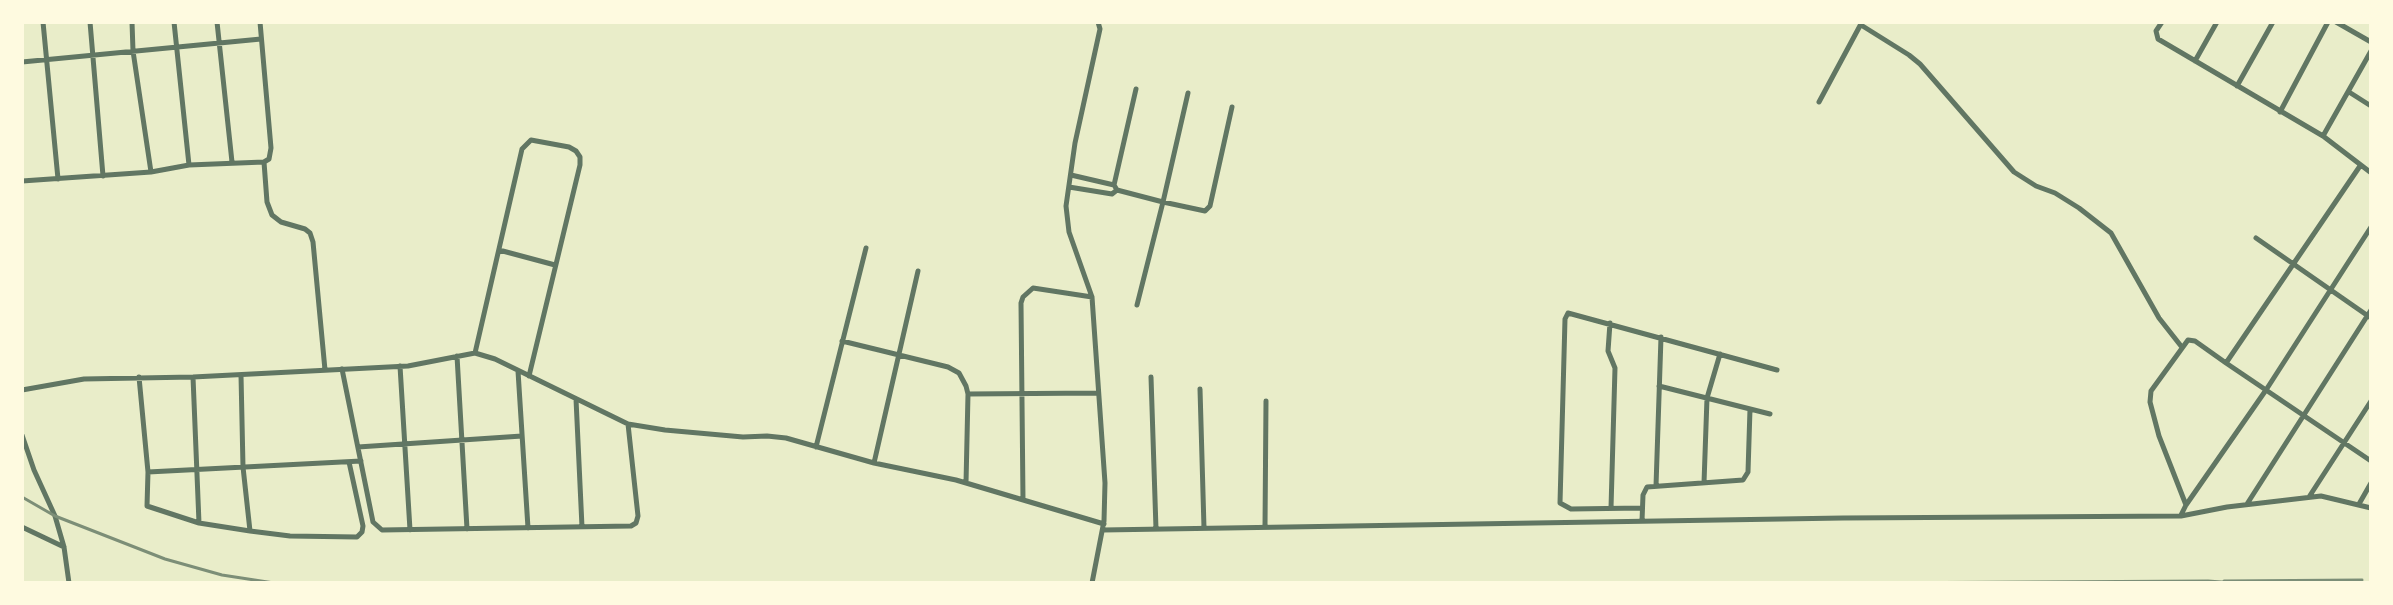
<!DOCTYPE html>
<style>
body{margin:0}
#map{position:relative;width:2393px;height:605px;overflow:hidden;background:#e9edc9;font-family:"Noto Sans",sans-serif}
canvas{display:block}
.frame{position:absolute;inset:0;border:24px solid #fefae0;pointer-events:none}
</style>
<div id="map">
<canvas width="2393" height="605"></canvas>
<div class="frame"></div>
</div>
<script>
const g = document.querySelector('canvas').getContext('2d');
g.lineJoin = 'round';
function toPath(rows) {
  const path = new Path2D();
  for (const r of rows) {
    path.moveTo(r[0], r[1]);
    for (let i = 2; i < r.length; i += 2) path.lineTo(r[i], r[i + 1]);
  }
  return path;
}
function stroke(path, color, width, dash) {
  g.strokeStyle = color;
  g.lineWidth = width;
  g.lineCap = dash ? 'butt' : 'round';
  g.setLineDash(dash || []);
  g.stroke(path);
}
stroke(toPath([
 [43,22,58,179],
 [90,22,103,176],
 [132,22,133,51,151,172],
 [174,22,189,165],
 [217,22,232,162],
 [2162,22,2156,31,2158,39,2323,136],
 [2336,22,2371,42],
 [1861,25,1909,55,1920,64,2014,172,2036,186,2055,193,2079,208,2111,233,2159,318,2181,346],
 [2195,61,2217,22],
 [22,62,261,39],
 [2237,86,2273,22],
 [2349,92,2371,106],
 [1819,102,1862,22],
 [2280,112,2328,22],
 [264,162,267,202,272,215,281,222,305,229,310,233,313,242,325,370],
 [2360,166,2226,363,2371,461],
 [2370,172,2323,136,2371,51],
 [22,181,151,172,189,165,264,162,269,159,271,148,260,22],
 [1114,185,1136,89],
 [1069,187,1112,194,1117,190,1114,185,1071,175],
 [1117,190,1163,202,1188,93],
 [2256,238,2371,318],
 [499,250,555,265],
 [1137,305,1163,202,1205,211,1210,206,1232,107],
 [1610,323,1608,351,1615,368,1611,508],
 [842,341,948,367,959,373,966,386,968,394,1098,393],
 [475,353,522,149,531,140,569,147,576,151,580,157,580,165,529,376],
 [457,356,467,529],
 [400,366,410,530],
 [342,369,373,522,382,530,631,526,636,523,638,516,628,424],
 [518,371,528,528],
 [241,375,243,467,250,531],
 [139,377,148,472,147,506,199,523,250,531,290,536,357,537,362,532,363,526,349,462],
 [193,377,199,523],
 [1151,377,1156,529],
 [1659,386,1770,414],
 [1200,389,1204,528],
 [22,390,84,379,193,377,408,366,475,353,495,359,628,424,665,430,743,437,767,436,786,438,874,463,956,480,1104,524],
 [576,399,582,527],
 [22,435,34,470,55,516,64,547,69,583],
 [358,447,522,436],
 [816,447,866,248],
 [874,463,918,271],
 [148,472,361,461],
 [966,483,968,394],
 [1704,483,1707,398,1720,354],
 [1656,486,1661,337],
 [2309,497,2371,401],
 [1023,500,1021,303,1023,297,1033,288,1092,297],
 [2247,504,2371,310],
 [2359,504,2371,483],
 [2186,505,2159,436,2150,402,2151,391,2188,340,2195,341,2226,363],
 [1642,508,1571,509,1560,503,1565,319,1568,313,1777,370],
 [2181,515,2186,505,2266,390,2371,227],
 [1642,521,1643,495,1647,487,1743,480,1748,472,1750,409],
 [22,527,64,547],
 [1265,527,1266,401],
 [1103,530,1843,518,2181,516,2227,507,2321,496,2371,508],
 [1092,583,1104,521,1105,483,1092,297,1069,232,1066,206,1075,143,1100,29,1098,22]
]), '#617663', 5);
stroke(toPath([
 [22,497,55,516,165,559,222,575,274,583],
 [2224,581,2362,580],
 [1855,583,2208,581,2235,583]
]), '#7c8e77', 3);
</script>
